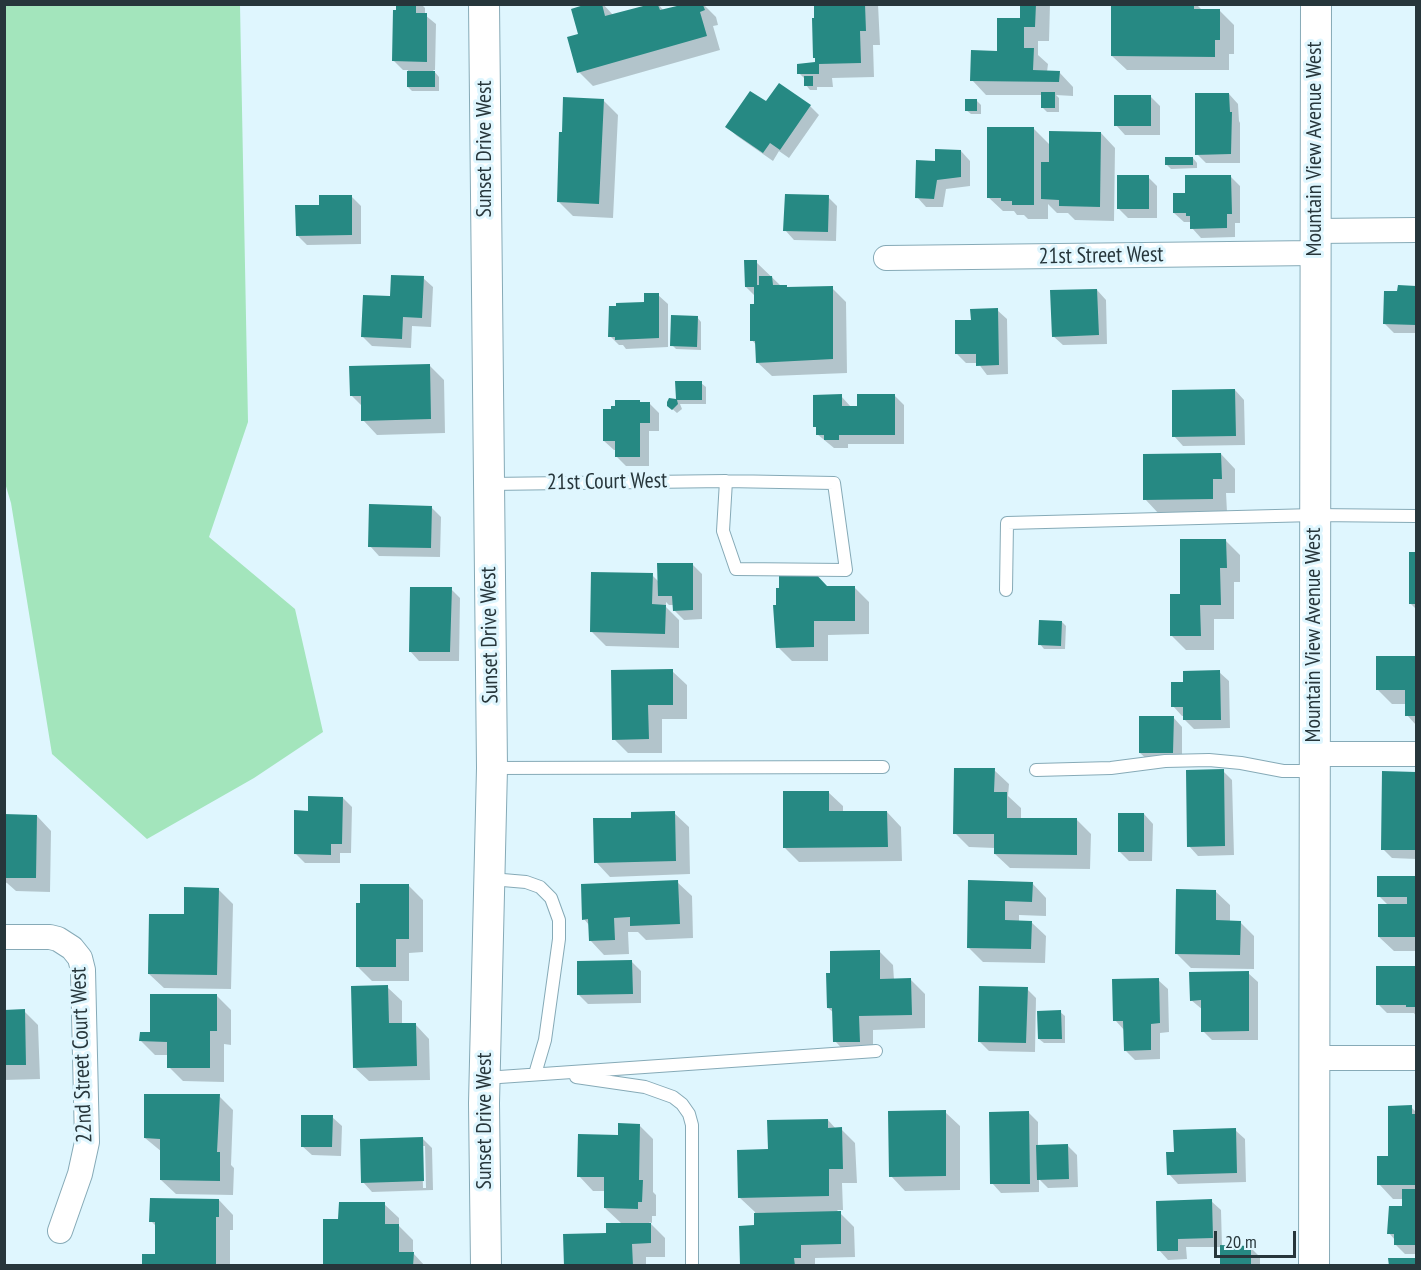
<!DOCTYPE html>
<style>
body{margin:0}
#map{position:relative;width:1421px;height:1270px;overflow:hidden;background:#dff6fe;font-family:"PT Sans Narrow",sans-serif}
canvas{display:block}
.frame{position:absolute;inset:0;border:6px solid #27363b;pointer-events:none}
.scale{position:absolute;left:1214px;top:1231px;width:82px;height:27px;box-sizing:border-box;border:3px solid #27363b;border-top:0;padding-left:8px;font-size:18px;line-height:21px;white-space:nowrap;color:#27363b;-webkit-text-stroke:4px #dff6fe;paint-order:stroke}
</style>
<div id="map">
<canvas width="1421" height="1270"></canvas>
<div class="frame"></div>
<div class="scale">20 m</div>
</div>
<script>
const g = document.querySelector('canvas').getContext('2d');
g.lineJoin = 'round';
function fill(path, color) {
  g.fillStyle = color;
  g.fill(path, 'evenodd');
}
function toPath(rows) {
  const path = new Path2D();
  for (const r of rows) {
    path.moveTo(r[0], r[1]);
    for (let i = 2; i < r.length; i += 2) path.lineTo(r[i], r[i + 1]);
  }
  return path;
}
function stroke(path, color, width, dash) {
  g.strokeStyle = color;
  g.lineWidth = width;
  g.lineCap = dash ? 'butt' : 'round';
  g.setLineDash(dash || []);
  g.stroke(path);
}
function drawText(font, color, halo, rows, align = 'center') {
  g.font = font + ' "PT Sans Narrow",sans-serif';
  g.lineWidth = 6;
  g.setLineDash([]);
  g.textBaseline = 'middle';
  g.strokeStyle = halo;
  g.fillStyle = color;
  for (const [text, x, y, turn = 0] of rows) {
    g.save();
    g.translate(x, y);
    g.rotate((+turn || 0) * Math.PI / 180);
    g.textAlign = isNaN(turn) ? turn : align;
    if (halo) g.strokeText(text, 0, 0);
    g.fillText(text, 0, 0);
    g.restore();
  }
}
fill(toPath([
 [4,5,240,5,248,422,209,537,295,609,323,732,254,778,147,839,52,754,11,503,5,483]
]), '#a3e5bc');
fill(toPath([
 [398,4,421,4,425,8,425,15,436,24,435,70,433,70,439,77,439,91,412,91,408,87,408,70,403,70,393,60],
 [593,4,603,4,613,15,652,4,658,4,664,11,686,4,703,4,716,17,718,25,713,26,720,50,593,86,579,72,579,35],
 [815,4,878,4,880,45,873,45,874,77,832,78,833,87,817,87,817,90,810,90,806,85,806,80,799,73,816,63],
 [1021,4,1050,4,1049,41,1038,41,1038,55,1048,64,1047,72,1059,72,1073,87,1073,96,1056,95,1059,98,1059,112,1047,112,1043,108,1043,95,986,95,972,80,998,52,1021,20],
 [1113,4,1196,4,1203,11,1220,11,1234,25,1234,54,1229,54,1229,70,1127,70,1112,56],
 [1229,94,1238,104,1239,121,1240,123,1240,163,1206,163,1197,154],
 [1150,96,1160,106,1160,135,1125,135,1116,125],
 [603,100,618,115,613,218,573,216,559,202,563,133],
 [977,101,981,105,981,114,971,114,966,110],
 [767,103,810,106,819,115,789,158,779,151,773,161,737,136,727,127],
 [1034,129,1051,146,1101,133,1115,148,1114,221,1075,220,1068,213,1057,213,1048,204,1048,219,1028,219,1024,215,1017,215,1014,211,1003,211,988,197],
 [961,151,970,161,970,186,946,189,943,207,926,207,917,197,936,163],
 [1193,158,1197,163,1197,168,1171,169,1167,165],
 [1148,177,1157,186,1157,218,1128,218,1118,208],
 [1231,177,1240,186,1240,223,1235,223,1235,237,1201,238,1192,228,1191,222,1184,222,1174,213,1187,194],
 [351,196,361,206,361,244,307,245,297,235,321,206],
 [828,197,837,206,836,241,794,240,785,230],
 [756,262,781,286,786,286,789,289,832,288,846,302,847,373,772,376,757,362,757,346,752,340,755,296,746,287],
 [423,278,433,287,431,327,412,326,411,348,372,346,363,337,392,298],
 [1399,287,1416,287,1416,333,1394,333,1384,323,1399,293],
 [1097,290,1106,300,1107,344,1063,345,1053,336],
 [658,295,668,304,668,347,626,349,623,345,619,345,610,336,646,304],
 [997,310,1007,319,1008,374,987,375,978,363,966,363,957,354,972,321],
 [697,317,701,322,701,350,676,349,672,345],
 [430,366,444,380,445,433,377,435,363,420,362,406,351,395],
 [677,383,701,383,706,387,706,404,680,404,682,409,677,413,669,406,670,400,677,400],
 [1235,390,1244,400,1245,445,1183,446,1174,436],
 [894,395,904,405,904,444,848,444,848,448,834,448,817,434,817,429,815,426,841,396,851,407,858,407],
 [642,404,650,404,659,413,659,431,649,431,649,466,626,466,617,457,616,450,614,450,604,441],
 [1221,454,1235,469,1235,493,1226,493,1227,512,1159,514,1145,499],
 [431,507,441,517,440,557,379,556,370,546],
 [1226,541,1240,555,1240,582,1234,582,1234,619,1214,619,1214,650,1186,650,1172,636],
 [1410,553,1416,553,1416,609,1410,603],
 [692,564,702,574,702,619,684,620,674,610,674,605,669,605,666,602,666,607,679,620,679,648,606,646,592,632,652,575,659,582],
 [854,587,869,602,869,634,828,635,828,661,792,661,778,647,828,588],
 [451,589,460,598,459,661,419,661,410,651],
 [1062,622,1066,626,1065,649,1044,649,1040,644],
 [1416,657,1416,725,1407,715,1406,704,1392,704,1378,690,1378,658],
 [672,671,687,685,687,719,662,719,662,753,628,753,614,739],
 [1219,672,1229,681,1230,728,1194,729,1184,719,1184,716,1182,716,1173,706,1184,684],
 [1173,717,1182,727,1182,762,1150,762,1140,753],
 [994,770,1009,784,1008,796,1021,808,1021,819,1077,820,1091,834,1090,869,1010,868,995,854,995,848,969,847,955,833],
 [1223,771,1232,780,1234,855,1198,856,1189,846],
 [1384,772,1416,773,1416,859,1392,858,1383,849],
 [828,792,843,806,843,813,887,812,901,827,902,861,799,862,785,848],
 [343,798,352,807,351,853,340,853,340,863,305,863,295,853],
 [674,813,689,827,690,874,610,877,596,862,632,819],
 [1144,814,1153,824,1152,861,1129,861,1119,851],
 [4,816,37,816,51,831,50,892,16,891,7,883,4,882],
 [1379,878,1416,878,1416,951,1394,951,1379,937,1388,905,1379,896],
 [677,882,692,896,693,938,646,940,638,932,628,932,629,954,604,955,590,940,589,925,584,919],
 [970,882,1032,883,1046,898,1046,916,1019,915,1019,922,1031,922,1046,936,1045,963,983,962,969,948],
 [409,886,423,900,423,952,409,953,409,981,372,981,358,967],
 [218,889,233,904,231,989,164,988,149,974,185,916],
 [1215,891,1230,905,1230,922,1240,922,1254,936,1254,969,1191,968,1177,954],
 [879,951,893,965,894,980,910,979,925,994,925,1028,873,1030,873,1055,849,1056,835,1041,834,1013,828,1008],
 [631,961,641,971,641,1003,588,1004,579,995],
 [1378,968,1416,968,1416,1016,1414,1013,1387,1013,1378,1004],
 [1248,973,1258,982,1258,1040,1212,1040,1203,1031,1203,1010,1191,1000],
 [1158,980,1168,989,1169,1032,1160,1033,1160,1059,1135,1060,1125,1050,1125,1031,1115,1020],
 [387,987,402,1001,402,1025,415,1024,429,1039,430,1080,369,1081,354,1067],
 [1027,989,1036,998,1035,1052,989,1051,979,1041],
 [217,996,231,1010,231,1045,224,1044,224,1082,183,1081,169,1067,169,1055,155,1055,141,1041],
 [4,1011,24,1011,38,1025,40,1079,4,1080],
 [1060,1012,1065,1016,1065,1043,1044,1043,1039,1039],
 [219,1096,233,1110,231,1165,234,1168,233,1195,176,1194,161,1180,162,1152,145,1138],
 [1411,1107,1416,1112,1416,1254,1405,1254,1395,1244,1395,1240,1389,1233,1404,1208,1404,1199,1393,1199,1379,1184],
 [945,1112,960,1126,960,1190,905,1191,891,1176],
 [1029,1113,1038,1122,1038,1146,1068,1146,1077,1155,1078,1187,1048,1188,1039,1179,1039,1192,1001,1193,992,1183],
 [332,1117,342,1126,341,1156,312,1155,302,1146],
 [828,1120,836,1129,841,1129,855,1143,857,1183,842,1183,843,1210,837,1210,854,1227,855,1257,815,1258,815,1266,742,1266,755,1227,755,1212,740,1198,769,1151],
 [639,1125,653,1139,653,1192,656,1195,656,1216,652,1216,652,1223,649,1222,665,1238,665,1257,646,1257,646,1266,565,1266,622,1224,605,1208,605,1191,593,1191,579,1176,619,1136],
 [1235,1130,1245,1139,1246,1182,1178,1184,1169,1174,1175,1154],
 [423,1139,432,1148,433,1190,372,1192,363,1182],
 [422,1146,425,1146,426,1188,423,1188],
 [219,1200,233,1215,233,1230,230,1230,230,1266,143,1266,157,1256,157,1227,151,1221],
 [1211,1201,1221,1210,1222,1247,1186,1247,1187,1259,1168,1260,1159,1250],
 [384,1204,399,1218,399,1226,413,1240,413,1253,425,1266,324,1266,340,1221],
 [1251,1248,1260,1257,1260,1266,1221,1266]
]), '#0003');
fill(toPath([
 [396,4,416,4,416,13,427,13,427,62,392,61,393,10,396,10],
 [587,4,602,4,605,16,647,5,658,5,660,10,681,5,703,5,705,10,700,12,707,36,577,73,567,37,578,34,571,9],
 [814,4,865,4,866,31,860,31,861,63,819,64,819,74,797,74,797,64,815,62,815,58,813,58,812,18,814,18],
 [1020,4,1036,4,1035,27,1024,27,1024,48,1034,48,1033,70,1060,71,1059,82,970,81,971,50,997,51,997,18,1020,18],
 [1111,4,1194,4,1194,9,1220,9,1220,40,1215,40,1215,57,1111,56],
 [407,71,435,71,435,87,407,87],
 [804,76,813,76,813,86,804,86],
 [779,83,811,105,780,150,770,143,763,153,725,127,750,91,766,101],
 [1041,92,1055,92,1055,108,1041,108],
 [1195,93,1229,93,1230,112,1232,112,1231,154,1195,155],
 [1114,95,1151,95,1151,126,1114,126],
 [563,97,604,99,599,204,557,202,559,132,562,132],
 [965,99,977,99,977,111,965,111],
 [987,127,1034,127,1034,205,1012,205,1012,201,1001,201,1001,198,987,198],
 [1049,131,1101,132,1100,207,1059,206,1059,200,1041,199,1041,162,1049,162],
 [935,149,961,150,961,177,937,180,934,199,915,198,916,160,935,161],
 [1165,157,1193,157,1193,165,1165,165],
 [1117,175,1149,175,1149,209,1117,209],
 [1185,175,1231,175,1232,214,1227,214,1227,228,1190,229,1190,216,1186,216,1186,213,1173,213,1173,193,1185,193],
 [785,194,829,195,828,232,783,231],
 [319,195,352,195,352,235,296,236,295,205,319,205],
 [744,260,757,260,757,285,759,285,759,276,772,276,773,285,787,285,787,287,833,286,833,359,756,363,755,341,750,341,750,304,754,304,754,287,745,287],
 [391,275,424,276,422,318,403,317,402,339,361,337,363,295,390,296],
 [1398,285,1416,286,1416,325,1383,324,1384,291,1397,291],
 [1097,289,1099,335,1052,337,1050,290],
 [644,293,659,293,659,338,615,340,615,337,608,337,609,306,616,306,616,303,644,302],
 [998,308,999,365,976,366,976,354,955,354,955,320,971,320,970,309],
 [671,315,698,316,697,347,670,346],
 [430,364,431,419,361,421,361,396,350,396,349,366],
 [675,381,702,381,702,400,677,400,678,404,672,410,667,406,667,402,669,398,676,399],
 [1235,389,1236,436,1172,437,1172,390],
 [842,394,842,406,857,406,857,394,895,394,895,435,839,435,839,440,824,440,824,435,816,435,816,427,813,427,813,395],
 [615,400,640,400,640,402,650,402,650,423,640,423,640,457,615,457,615,441,603,441,603,409,611,409,611,406,615,406],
 [1221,453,1222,479,1213,479,1213,499,1143,500,1143,454],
 [369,504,432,506,431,548,368,547],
 [1180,539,1226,539,1227,568,1220,568,1221,605,1200,605,1201,636,1170,636,1170,594,1180,594],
 [1409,552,1416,552,1416,604,1409,604],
 [657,563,693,563,693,610,673,611,672,596,658,596],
 [812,570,827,586,855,586,855,621,814,621,814,647,776,648,773,605,776,605,776,588,779,588,779,575],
 [591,572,653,573,652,604,666,605,665,634,590,632],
 [410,587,452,587,450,652,409,652],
 [1039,620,1062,621,1061,646,1038,645],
 [1376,656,1416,656,1416,716,1405,716,1405,690,1376,690],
 [673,669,673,705,648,705,649,739,612,740,611,670],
 [1220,670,1221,720,1183,720,1183,707,1171,707,1171,682,1183,682,1183,671],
 [1139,716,1174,716,1173,753,1139,753],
 [954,768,995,768,994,792,1007,792,1007,818,1077,818,1077,855,994,854,994,834,953,834],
 [1224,769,1225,846,1187,847,1186,770],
 [1382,771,1416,772,1416,850,1381,850],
 [783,791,829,791,829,811,887,811,888,847,783,848],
 [308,796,343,797,342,844,331,844,331,855,294,854,294,810,308,811],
 [675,811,676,861,594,863,593,818,631,818,631,812],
 [1118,813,1144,813,1144,852,1118,852],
 [4,814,37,815,36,878,4,878],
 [1377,876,1416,876,1416,937,1378,937,1378,904,1407,904,1407,897,1377,897],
 [678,880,680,924,630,926,630,917,614,918,615,940,589,941,588,919,582,920,581,884],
 [968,880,1033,882,1032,902,1005,901,1005,920,1032,921,1031,949,967,948],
 [360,884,409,884,409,939,396,939,396,967,356,967,356,903,360,903],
 [184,887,219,888,217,975,148,974,149,914,184,914],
 [1176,889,1216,890,1216,920,1241,921,1240,955,1175,954],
 [880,950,880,979,911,978,912,1015,859,1016,860,1042,833,1042,832,1008,827,1008,826,973,830,973,830,951],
 [632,960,633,994,577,995,577,961],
 [1376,966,1416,966,1416,1007,1406,1007,1406,1005,1376,1005],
 [1249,971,1249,1031,1201,1032,1201,1000,1190,1001,1189,972],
 [1159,978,1160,1023,1151,1024,1151,1050,1124,1051,1123,1021,1113,1021,1112,979],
 [388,985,389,1023,416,1023,417,1066,353,1068,351,986],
 [979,986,1028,987,1026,1043,978,1042],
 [150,994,217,994,217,1031,210,1031,210,1068,167,1068,167,1042,139,1041,140,1032,150,1032],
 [25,1009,26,1065,4,1065,4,1010],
 [1061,1010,1062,1039,1038,1039,1037,1011],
 [144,1094,220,1094,217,1152,220,1152,220,1181,160,1180,160,1139,144,1138],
 [1412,1105,1412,1114,1416,1114,1416,1185,1377,1185,1377,1156,1388,1156,1388,1106],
 [946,1110,946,1176,889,1177,888,1111],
 [1029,1111,1030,1184,990,1184,989,1112],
 [301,1115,333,1115,332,1147,301,1147],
 [828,1119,828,1128,842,1127,843,1169,829,1169,829,1196,738,1198,737,1150,768,1149,767,1120],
 [618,1123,640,1124,639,1180,643,1180,642,1202,638,1202,638,1209,604,1208,604,1177,577,1177,578,1134,618,1135],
 [1236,1128,1237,1173,1167,1175,1166,1152,1174,1152,1173,1130],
 [423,1137,424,1181,361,1183,360,1139],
 [1068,1144,1069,1179,1037,1180,1036,1145],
 [1402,1189,1416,1189,1416,1245,1394,1245,1394,1234,1387,1234,1389,1206,1402,1206],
 [150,1198,219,1199,219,1217,216,1217,216,1266,142,1266,142,1254,155,1254,155,1222,149,1222],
 [1212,1199,1213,1238,1178,1239,1178,1251,1157,1251,1156,1201],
 [339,1202,385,1202,385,1224,399,1224,399,1252,414,1252,413,1266,323,1266,323,1219,338,1219],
 [841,1211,841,1244,801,1245,801,1258,794,1258,795,1266,740,1266,739,1226,754,1225,754,1213],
 [606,1223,651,1223,651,1243,632,1244,633,1266,564,1266,563,1234,606,1233],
 [1220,1245,1251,1246,1251,1266,1220,1266],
 [1388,1258,1416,1258,1416,1266,1389,1266]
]), '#268983');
const service = toPath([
 [726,481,834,483,846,570,736,569,723,531,726,481],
 [489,484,726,481],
 [1006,590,1007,523,1314,515,1416,516],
 [493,768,883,767],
 [1036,770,1111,768,1165,761,1209,760,1241,763,1283,771,1313,771],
 [491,879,526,882,540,887,551,898,559,920,559,939,545,1040,535,1074],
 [576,1077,645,1087,673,1097,682,1104,689,1114,692,1125,692,1266],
 [485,1078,876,1051]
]);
const minor = toPath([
 [1315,231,1416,230],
 [886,258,1315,253],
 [1313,754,1416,754],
 [4,937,50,937,58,939,72,948,80,958,83,970,87,1142,80,1174,60,1231],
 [1315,1058,1416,1058]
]);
const tertiary = toPath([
 [484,4,492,768,484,1103,486,1266],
 [1314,1266,1316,4]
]);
stroke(service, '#86aab7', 14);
stroke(minor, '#86aab7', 26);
stroke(tertiary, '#86aab7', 32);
stroke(service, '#fff', 12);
stroke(minor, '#fff', 24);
stroke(tertiary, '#fff', 30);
drawText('22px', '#27363b', '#dff6fe', [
 ["Sunset Drive West",485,149,-90],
 ["Mountain View Avenue West",1315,149,-90],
 ["21st Street West",1101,256,-1],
 ["21st Court West",607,482,-1],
 ["Sunset Drive West",490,635,-91],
 ["Mountain View Avenue West",1314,635,-90],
 ["22nd Street Court West",82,1055,-92],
 ["Sunset Drive West",485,1121,-90]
]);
</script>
